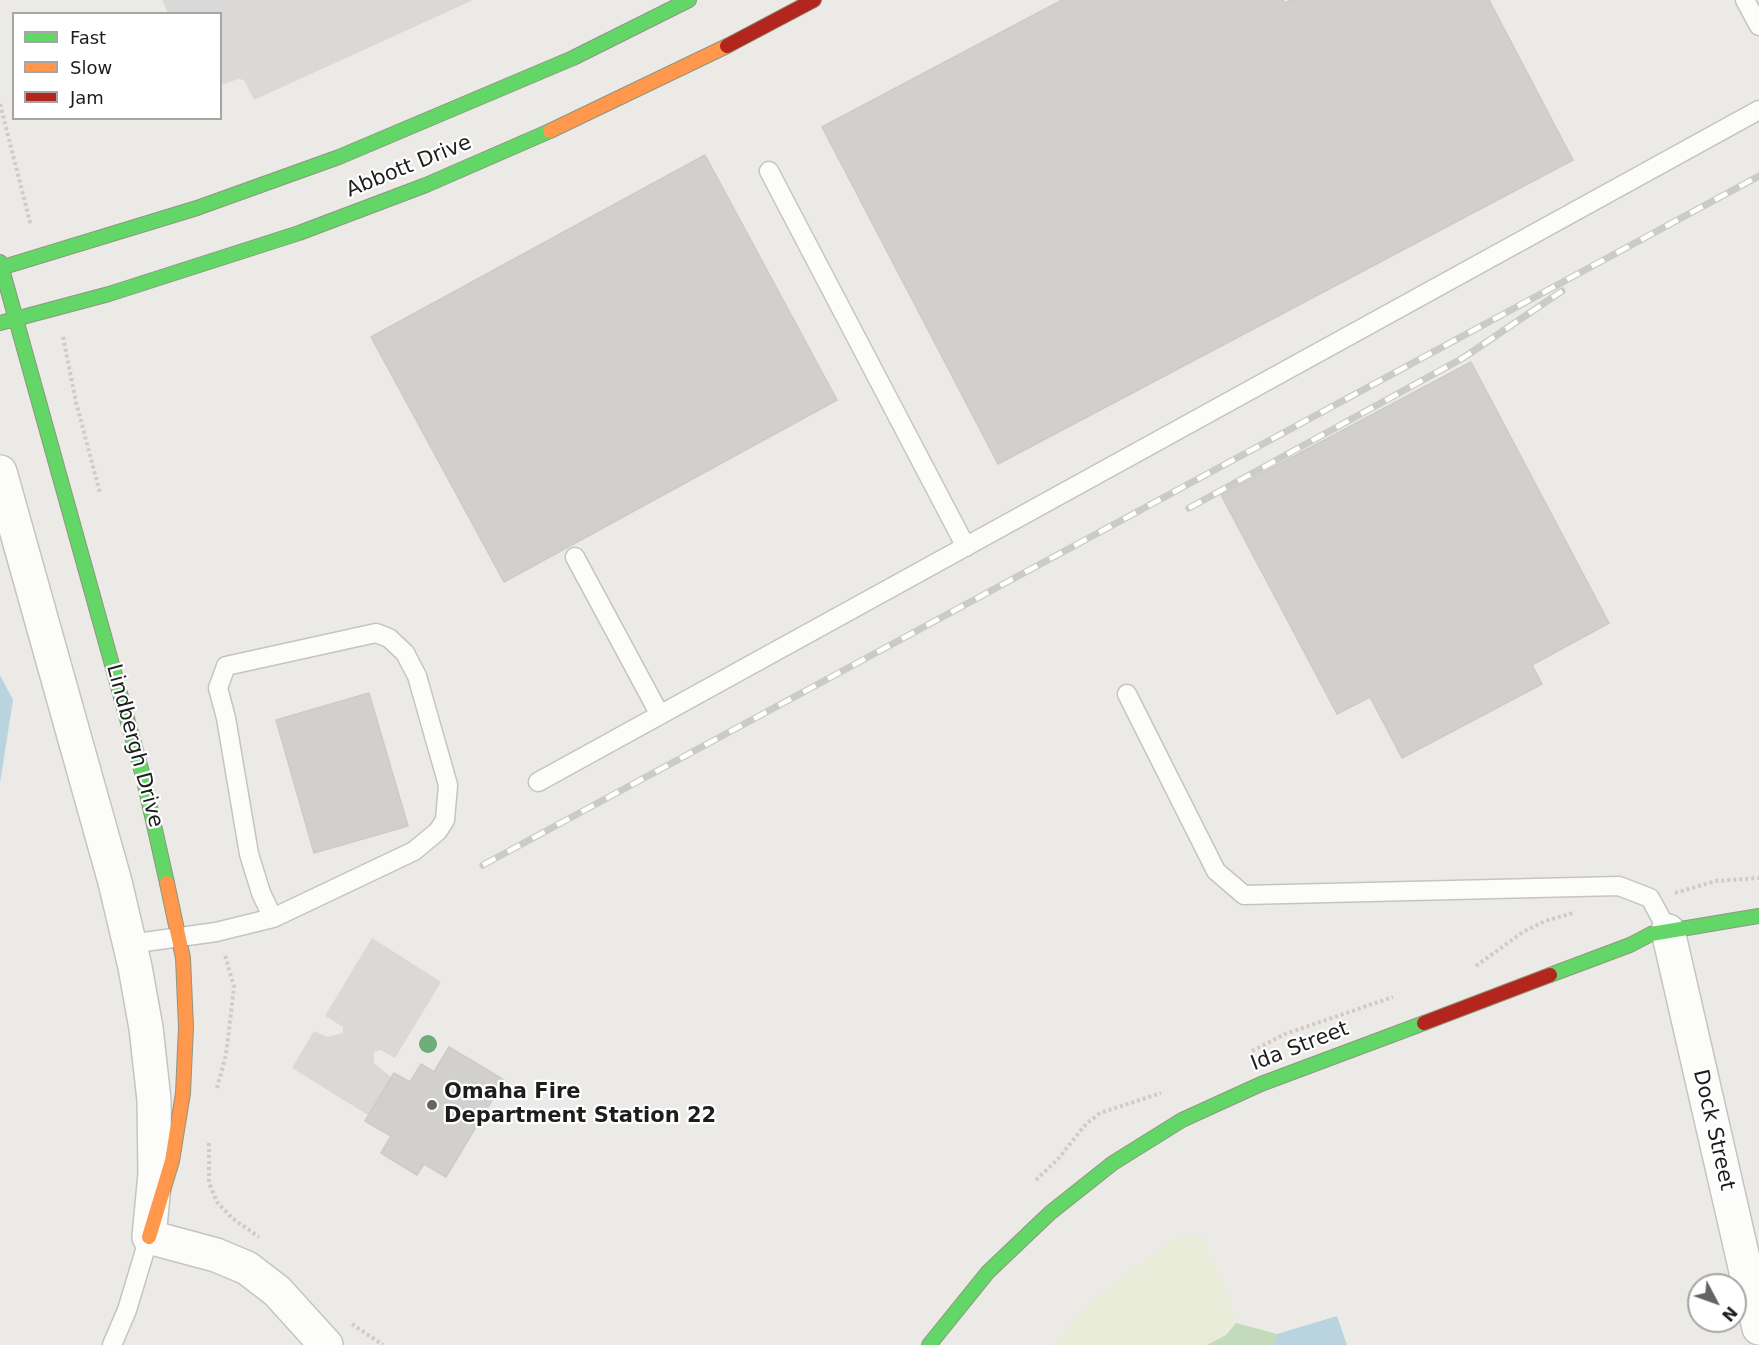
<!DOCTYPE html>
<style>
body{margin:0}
#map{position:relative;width:1759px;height:1345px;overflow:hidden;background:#ebeae6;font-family:"DejaVu Sans",sans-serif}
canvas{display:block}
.legend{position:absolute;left:12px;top:12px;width:210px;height:108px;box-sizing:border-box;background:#fff;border:2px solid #a5a5a5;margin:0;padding:8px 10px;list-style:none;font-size:18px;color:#1d1d1d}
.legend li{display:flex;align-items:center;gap:12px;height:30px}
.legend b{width:30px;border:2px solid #a5a5a5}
.north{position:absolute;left:1687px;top:1273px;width:60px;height:60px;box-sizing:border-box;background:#fff;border:2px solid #a5a5a5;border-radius:50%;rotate:131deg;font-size:16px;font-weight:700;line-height:24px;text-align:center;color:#1d1d1d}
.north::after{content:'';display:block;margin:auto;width:21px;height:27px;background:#656563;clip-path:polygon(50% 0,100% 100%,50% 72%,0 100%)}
</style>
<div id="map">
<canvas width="1759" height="1345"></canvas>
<ul class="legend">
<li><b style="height:8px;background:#63d668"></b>Fast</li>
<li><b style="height:8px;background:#ff974d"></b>Slow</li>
<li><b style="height:8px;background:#b3261e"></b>Jam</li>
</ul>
<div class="north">N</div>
</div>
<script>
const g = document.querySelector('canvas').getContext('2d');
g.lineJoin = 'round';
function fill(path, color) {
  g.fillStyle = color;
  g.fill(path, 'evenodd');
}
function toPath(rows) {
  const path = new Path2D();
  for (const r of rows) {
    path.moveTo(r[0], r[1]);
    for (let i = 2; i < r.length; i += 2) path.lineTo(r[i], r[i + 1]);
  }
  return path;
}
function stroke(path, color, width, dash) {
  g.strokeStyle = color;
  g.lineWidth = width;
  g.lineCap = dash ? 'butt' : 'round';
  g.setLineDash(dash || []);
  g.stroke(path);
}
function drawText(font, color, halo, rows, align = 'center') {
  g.font = font + ' "DejaVu Sans",sans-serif';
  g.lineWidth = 4.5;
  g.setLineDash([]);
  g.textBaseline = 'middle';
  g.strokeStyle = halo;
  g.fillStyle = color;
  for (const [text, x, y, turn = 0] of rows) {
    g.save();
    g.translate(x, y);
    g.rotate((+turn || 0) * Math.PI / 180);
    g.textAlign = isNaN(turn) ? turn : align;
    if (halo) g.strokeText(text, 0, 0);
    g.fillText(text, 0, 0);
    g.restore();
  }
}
fill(toPath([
 [162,0,473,0,254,100,244,80,238,79,221,85,220,14,168,13],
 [372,938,441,982,395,1058,380,1050,374,1052,374,1063,391,1077,368,1115,292,1068,314,1031,327,1037,343,1033,343,1027,325,1016]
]), '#dad9d7');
fill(toPath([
 [1202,1235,1233,1308,1236,1323,1226,1335,1207,1345,1053,1345,1088,1304,1175,1237]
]), '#e9ecd9');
fill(toPath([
 [1236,1323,1277,1334,1274,1345,1207,1345,1226,1335]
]), '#c3dabb');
fill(toPath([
 [0,675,13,700,0,783],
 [1337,1316,1347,1345,1274,1345,1277,1334]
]), '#b9d3df');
const building = toPath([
 [1062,0,1283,0,1285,3,1291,0,1489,0,1573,160,998,464,822,127,1062,0],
 [705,155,837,400,504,582,371,337,705,155],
 [1471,362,1609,623,1532,665,1542,684,1402,758,1370,697,1337,714,1221,495,1471,362],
 [369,693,408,826,314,853,276,720,369,693],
 [449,1047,504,1080,446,1177,424,1164,417,1175,381,1153,391,1136,365,1121,394,1073,410,1082,421,1064,434,1072,449,1047]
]);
fill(building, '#d2d0cd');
stroke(building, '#cecbc7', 1.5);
const lane = toPath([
 [1745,0,1759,26],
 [769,171,966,547],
 [575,557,660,715],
 [1127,694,1216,871,1244,895,1619,886,1650,898,1668,931],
 [538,782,1759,110],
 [130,944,216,932,273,918,414,851,438,831,445,820,448,785,417,676,405,653,389,638,376,633,226,666,218,688,226,718,249,854,261,893,273,918],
 [112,1345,127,1310,149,1237]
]);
const street = toPath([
 [0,472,115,882,135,967,146,1028,154,1100,155,1174,149,1237,216,1255,247,1268,277,1291,326,1345],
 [1668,931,1759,1328]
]);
const fast = toPath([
 [0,262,143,776,167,883],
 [0,268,197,208,339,157,573,58,689,0],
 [0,323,109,294,299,233,426,185,550,131],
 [1550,975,1630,945,1651,934,1759,916],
 [929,1345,988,1272,1050,1213,1113,1163,1182,1120,1261,1084,1424,1023]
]);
const slow = toPath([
 [550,131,727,46],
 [149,1237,172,1161,183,1093,186,1027,183,958,167,883]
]);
const jam = toPath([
 [727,46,814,0],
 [1424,1023,1550,975]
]);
stroke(lane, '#c4c4c2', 21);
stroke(street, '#c4c4c2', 36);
stroke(fast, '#91957e', 16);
stroke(slow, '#91957e', 16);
stroke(jam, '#91957e', 16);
stroke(toPath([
 [0,104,31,226],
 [63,337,76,402,100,493],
 [1675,893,1716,881,1759,878],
 [1476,966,1523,932,1545,921,1573,913],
 [1252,1051,1285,1034,1393,997],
 [217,1088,226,1055,234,987,225,955],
 [209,1143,209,1183,217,1202,232,1218,259,1237],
 [1036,1180,1058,1159,1086,1124,1100,1113,1161,1093],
 [352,1324,383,1345]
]), '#d5c9c6', 4, [3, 3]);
stroke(lane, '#fcfcfb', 18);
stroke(street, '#fcfcfb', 33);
stroke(fast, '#63d668', 14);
stroke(slow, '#ff974d', 14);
stroke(jam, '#b3261e', 14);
const rail = toPath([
 [1189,508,1463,358,1562,291],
 [483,865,1759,176]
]);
stroke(rail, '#cacac9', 7);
stroke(rail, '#fff', 4.5, [14]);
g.fillStyle = '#70ac7a';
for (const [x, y] of [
 [428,1044]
]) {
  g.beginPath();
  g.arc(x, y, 9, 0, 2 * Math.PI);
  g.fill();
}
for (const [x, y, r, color] of [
 [432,1105,6,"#656563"]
]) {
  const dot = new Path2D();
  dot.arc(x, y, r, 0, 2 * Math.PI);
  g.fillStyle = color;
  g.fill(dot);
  stroke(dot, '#fff', 2);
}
drawText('21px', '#1d1d1d', '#fff', [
 ["Abbott Drive",409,167,-22],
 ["Lindbergh Drive",134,746,75],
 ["Ida Street",1300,1047,-21],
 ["Dock Street",1713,1130,77]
]);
drawText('bold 21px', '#1d1d1d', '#fff', [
 ["Omaha Fire",444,1093],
 ["Department Station 22",444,1117]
], 'left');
</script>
